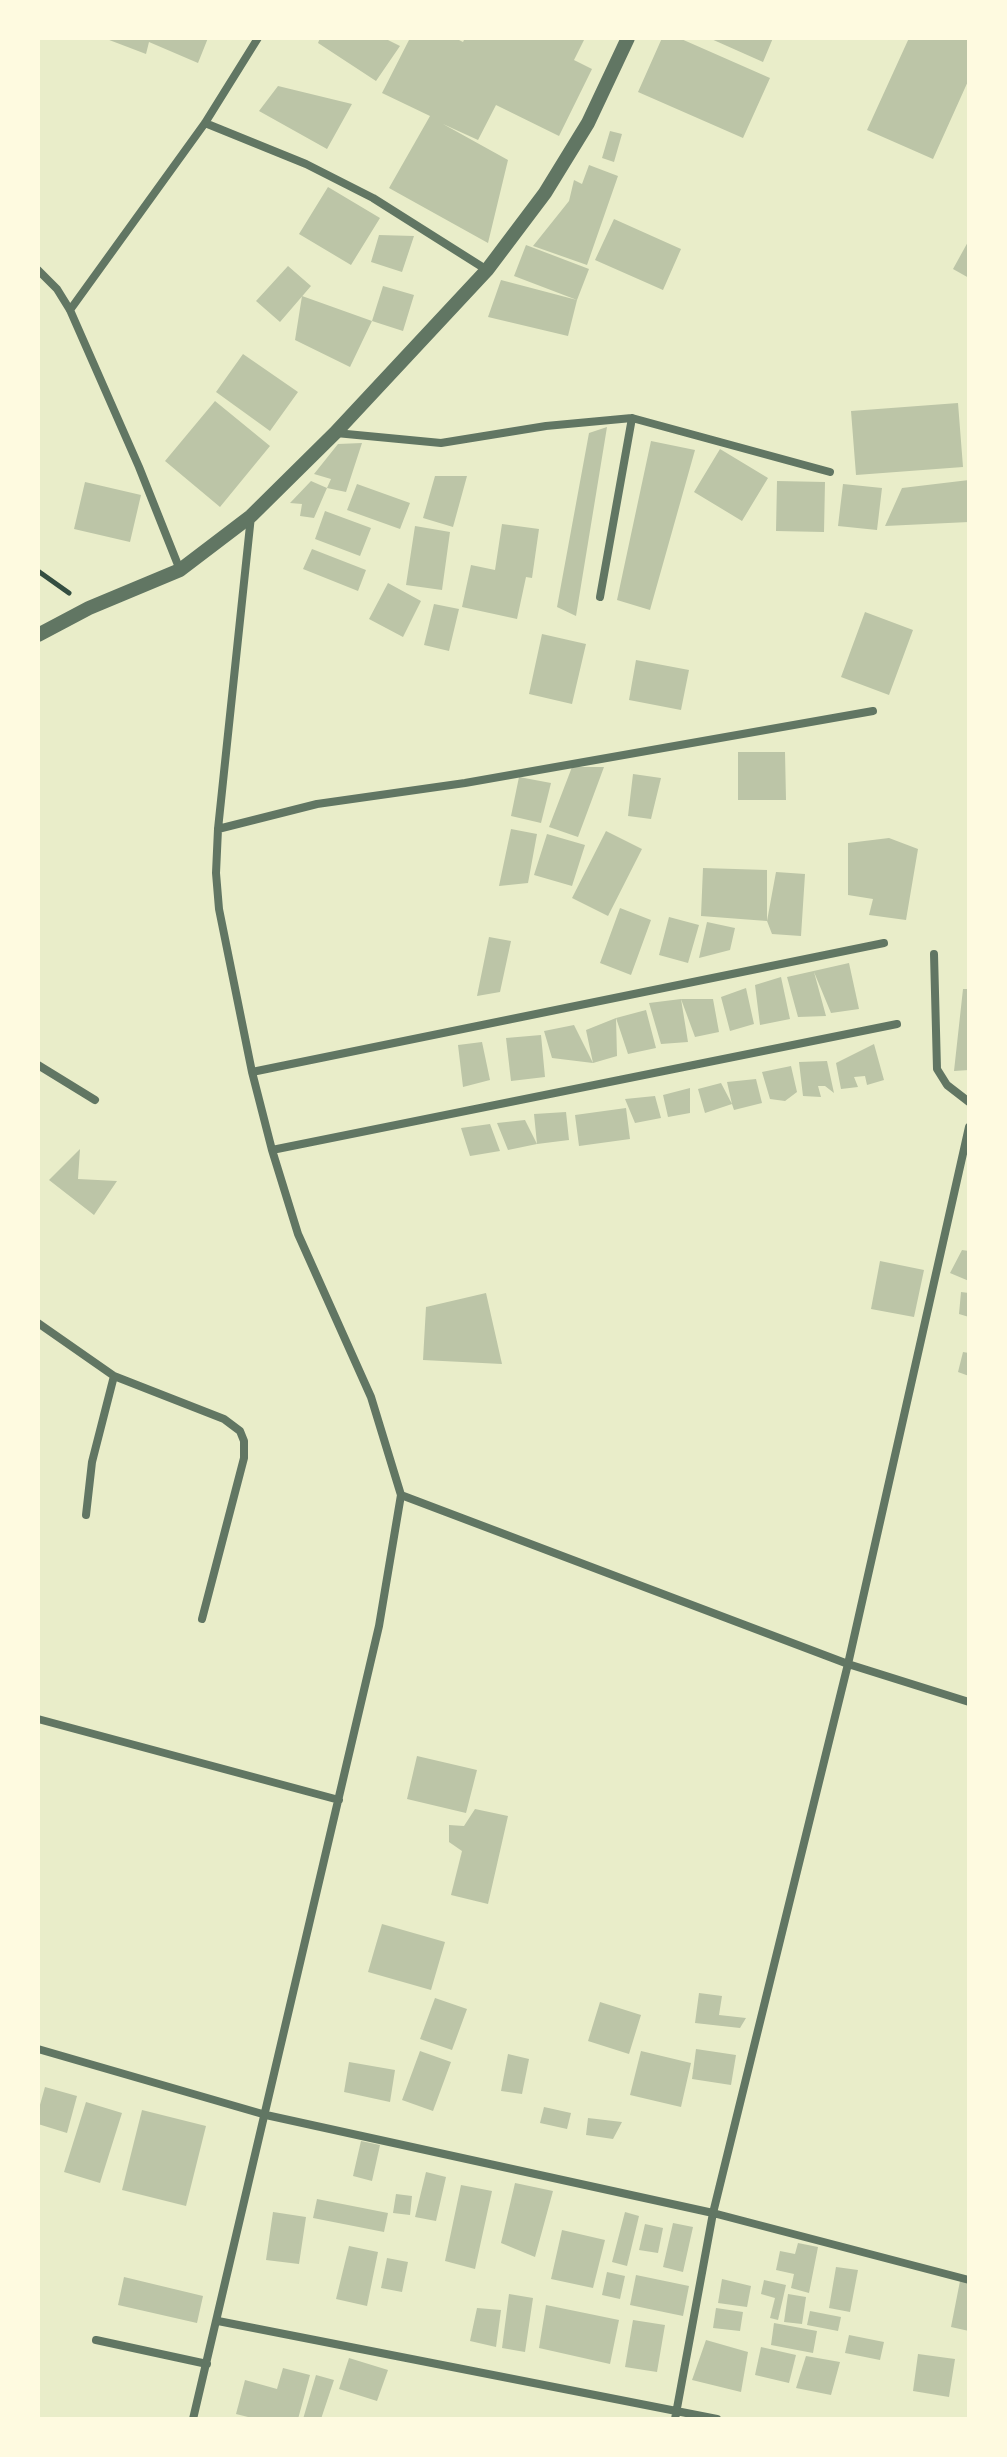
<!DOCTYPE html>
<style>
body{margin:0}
#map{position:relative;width:1007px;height:2457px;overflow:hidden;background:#e9edc9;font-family:Barlow,sans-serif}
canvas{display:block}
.frame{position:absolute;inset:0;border:40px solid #fefae0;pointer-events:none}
</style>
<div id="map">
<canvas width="1007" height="2457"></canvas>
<div class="frame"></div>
</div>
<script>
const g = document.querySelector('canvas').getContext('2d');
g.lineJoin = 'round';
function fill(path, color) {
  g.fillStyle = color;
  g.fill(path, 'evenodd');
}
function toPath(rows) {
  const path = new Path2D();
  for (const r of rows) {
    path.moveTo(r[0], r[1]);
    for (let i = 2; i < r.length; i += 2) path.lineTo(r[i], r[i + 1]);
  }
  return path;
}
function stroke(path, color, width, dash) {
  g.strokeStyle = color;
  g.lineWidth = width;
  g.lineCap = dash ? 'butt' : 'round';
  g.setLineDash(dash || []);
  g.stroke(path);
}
fill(toPath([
 [104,38,208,38,198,63,149,42,146,54],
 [320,38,384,38,400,46,376,81,318,43],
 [410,38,455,38,463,42,465,38,585,38,574,60,592,69,559,136,496,105,478,140,443,124,508,160,488,243,389,188,430,116,382,93],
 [662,38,679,38,770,78,743,138,638,92],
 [709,38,773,38,763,62],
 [909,38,969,38,969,79,933,159,867,130],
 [278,86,352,104,327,149,259,111],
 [610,131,622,134,614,162,602,158],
 [589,165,618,176,587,265,533,246,569,201,574,180,582,184],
 [328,187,380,218,351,265,299,234],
 [614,219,681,249,663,290,595,260],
 [379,235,414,236,402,272,371,262],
 [969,240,969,278,953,269],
 [526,245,589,269,577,300,514,276],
 [288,266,311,286,280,322,256,301],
 [501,280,577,300,568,336,488,317],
 [383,286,414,295,403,331,372,321],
 [302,296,372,321,350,367,295,340],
 [243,354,298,392,270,431,216,392],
 [215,401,270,446,220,507,165,461],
 [958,403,963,467,856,475,851,411],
 [607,427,576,616,557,607,589,433],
 [651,441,695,450,650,610,617,600],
 [362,443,346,492,327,488,331,479,314,474,338,444],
 [720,449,768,478,742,521,694,492],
 [435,476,467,476,453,527,423,518],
 [969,480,969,522,885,526,902,488],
 [311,481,327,488,314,518,300,516,302,504,290,503],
 [777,481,825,482,824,532,776,531],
 [85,482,141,495,130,542,74,529],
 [357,484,410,503,400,529,347,510],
 [843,484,882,488,877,530,838,526],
 [325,511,371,528,360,556,315,539],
 [502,524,539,529,532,578,526,577,517,619,462,607,471,565,495,570],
 [415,526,450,532,442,590,406,585],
 [312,549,366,570,358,591,303,569],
 [388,583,421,601,403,637,369,619],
 [434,604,459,609,449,651,424,645],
 [865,612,913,630,889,695,841,677],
 [542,634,586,644,572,704,529,694],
 [636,660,689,670,681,710,629,700],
 [738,752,785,752,786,800,738,800],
 [572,767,604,767,578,837,549,827],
 [633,774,661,778,651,819,628,816],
 [519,777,551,783,541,823,511,816],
 [511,829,537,834,528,883,499,886],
 [606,831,642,849,608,916,572,898],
 [547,834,585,845,572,886,534,875],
 [889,838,918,849,906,920,869,915,873,899,848,895,848,843],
 [703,868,767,870,767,921,701,916],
 [776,872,805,874,801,936,772,934,767,921],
 [620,908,651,920,631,975,600,963],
 [669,917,699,925,688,963,659,955],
 [707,922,735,928,730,950,699,958],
 [489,937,511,941,500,992,477,996],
 [849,963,859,1009,831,1013,814,972,826,1016,798,1017,787,977],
 [781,977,790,1019,760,1025,755,985],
 [746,988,754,1024,730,1031,721,997],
 [963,989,969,989,969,1070,954,1071],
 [681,999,713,999,719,1032,695,1037,681,999,688,1042,661,1044,649,1003],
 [646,1010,656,1048,628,1054,616,1018,617,1056,593,1063,586,1030,616,1018],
 [574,1025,593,1063,552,1058,544,1031],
 [541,1035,545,1077,511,1081,506,1038],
 [482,1042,490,1080,463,1087,458,1045],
 [874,1044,884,1080,867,1085,865,1076,854,1077,858,1087,841,1089,836,1063],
 [827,1061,834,1093,825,1086,818,1086,821,1097,803,1096,799,1062],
 [791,1066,797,1092,785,1101,770,1099,762,1072],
 [756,1079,762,1103,734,1110,732,1104,705,1113,698,1089,721,1083,732,1104,727,1082],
 [690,1088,690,1113,668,1117,663,1095],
 [655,1096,661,1118,635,1123,625,1099],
 [626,1108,630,1139,579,1146,575,1115],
 [566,1112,569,1140,537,1144,534,1114],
 [525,1120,537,1144,508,1150,497,1123],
 [490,1124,500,1151,470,1156,461,1128],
 [80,1149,78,1179,117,1181,94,1215,49,1180],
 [962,1250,969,1251,969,1281,950,1273],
 [880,1261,924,1270,914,1317,871,1309],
 [961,1292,969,1293,969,1317,959,1314],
 [486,1293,502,1364,423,1360,426,1307],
 [963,1352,969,1353,969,1376,958,1372],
 [417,1756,477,1770,466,1813,407,1799],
 [475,1809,508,1816,488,1904,451,1895,462,1851,449,1842,449,1825,464,1826],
 [382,1924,445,1942,431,1990,368,1972],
 [699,1993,722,1996,719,2015,746,2018,740,2028,695,2023],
 [435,1998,467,2009,452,2050,420,2039],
 [600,2002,641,2015,629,2054,588,2041],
 [696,2049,736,2055,731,2085,692,2079],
 [420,2051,451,2062,433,2111,402,2100],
 [641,2051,691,2063,681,2107,630,2095],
 [508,2054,529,2059,522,2094,501,2091],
 [349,2062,395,2070,390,2102,344,2092],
 [45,2087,77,2096,67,2133,38,2124,38,2112],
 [86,2102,122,2113,100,2183,64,2172],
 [544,2107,571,2113,567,2129,540,2123],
 [142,2110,206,2126,186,2206,122,2190],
 [588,2118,622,2122,613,2139,586,2135],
 [361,2141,380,2145,372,2181,353,2176],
 [426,2172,446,2177,436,2221,415,2217],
 [515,2183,553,2191,535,2257,501,2243],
 [461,2185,492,2191,475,2269,445,2261],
 [396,2194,412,2196,410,2215,393,2213],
 [317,2199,388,2213,384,2232,313,2218],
 [273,2212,306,2217,299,2264,266,2260],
 [625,2212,639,2216,627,2266,612,2262],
 [673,2223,693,2227,683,2272,663,2267],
 [645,2224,663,2228,658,2253,639,2250],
 [562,2230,605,2240,593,2288,551,2279],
 [798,2243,818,2247,809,2293,791,2288,794,2274,776,2270,780,2251,795,2254],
 [349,2246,378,2252,367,2306,336,2299],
 [387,2258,408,2262,402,2292,381,2288],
 [836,2267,858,2270,850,2312,829,2308],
 [607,2272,625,2276,620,2299,602,2295],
 [636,2275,689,2286,683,2316,630,2305],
 [124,2277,203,2296,197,2323,118,2305],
 [722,2279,751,2286,747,2307,718,2303],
 [764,2280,786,2285,778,2320,770,2318,775,2298,761,2294],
 [960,2281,969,2283,969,2331,951,2327],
 [509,2294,533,2298,525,2352,502,2348],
 [788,2294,806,2297,802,2324,784,2322],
 [546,2305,619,2320,610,2364,539,2348],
 [477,2308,501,2310,496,2347,470,2341],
 [716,2308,743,2312,740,2331,713,2328],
 [810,2311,841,2317,838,2331,807,2325],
 [633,2320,665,2325,657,2372,625,2367],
 [774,2323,817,2331,813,2353,771,2345],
 [849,2335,884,2342,880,2360,845,2353],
 [706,2340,748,2352,741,2392,692,2380],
 [761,2347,796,2355,789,2383,755,2375],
 [918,2354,955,2359,949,2397,913,2391],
 [806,2356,840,2362,831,2395,796,2388],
 [349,2358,388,2370,377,2401,339,2389],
 [283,2368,310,2375,298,2419,256,2419,236,2414,245,2380,277,2389],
 [316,2375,334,2380,321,2419,303,2419]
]), '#bcc5a7');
stroke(toPath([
 [38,571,69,593]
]), '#344e41', 5);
stroke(toPath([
 [205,123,306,164,373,198,487,270],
 [38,270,57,289,70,310,139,467,180,570],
 [70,310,205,123,258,38],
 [336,433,441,443,546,426,632,418,830,472],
 [600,597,632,418],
 [218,829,317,804,465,783,873,711],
 [934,954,937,1069,947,1085,969,1102],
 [38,1065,95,1100],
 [252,1072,884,943],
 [272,1150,897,1024],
 [38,1323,114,1376],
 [401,1495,848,1664,969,1702],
 [86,1515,92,1462,114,1376,224,1419,240,1431,244,1441,244,1458,202,1619],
 [38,1719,339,1800],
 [38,2049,266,2115,713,2213,969,2280],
 [218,2321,717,2419],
 [96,2340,207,2364],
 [193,2419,379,1626,401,1495,371,1397,298,1234,272,1150,252,1072,219,909,216,873,218,829,251,516],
 [675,2419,713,2213,848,1664,969,1127]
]), '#617663', 8);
stroke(toPath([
 [38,635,89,608,180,570,251,516,335,433,487,270,545,193,588,123,628,38]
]), '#617663', 14);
</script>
